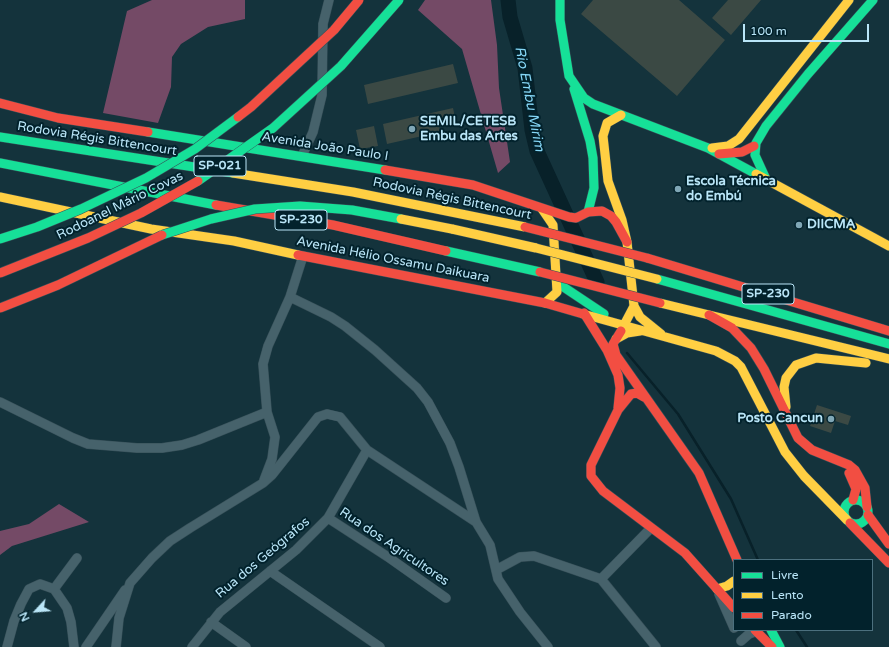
<!DOCTYPE html>
<meta charset="utf-8">
<style>
body{margin:0}
#map{position:relative;width:889px;height:647px;overflow:hidden;background:#14333c;font-family:"Varela Round",sans-serif}
canvas{display:block}
.legend{position:absolute;left:733px;top:559px;width:140px;height:72px;box-sizing:border-box;background:#02222c;border:1px solid #4c707e;margin:0;padding:5px 7px;list-style:none;font-size:12px;color:#bae6f8}
.legend li{display:flex;align-items:center;gap:8px;height:20px}
.legend b{width:20px;border:1px solid #4c707e}
.north{position:absolute;left:16px;top:591px;width:40px;height:40px;-webkit-text-stroke:3px #02222c;paint-order:stroke;rotate:244deg;font-size:11px;font-weight:700;line-height:16px;text-align:center;color:#bae6f8}
.north::after{content:'';display:block;margin:auto;width:14px;height:18px;background:#bae6f8;clip-path:polygon(50% 0,100% 100%,50% 72%,0 100%)}
.scale{position:absolute;left:743px;top:24px;width:126px;height:18px;box-sizing:border-box;border:2px solid #bae6f8;border-top:0;padding-left:5px;font-size:12px;line-height:14px;white-space:nowrap;color:#bae6f8;-webkit-text-stroke:3px #02222c;paint-order:stroke}
</style>
<div id="map">
<canvas width="889" height="647"></canvas>
<ul class="legend">
<li><b style="height:5px;background:#16e098"></b>Livre</li>
<li><b style="height:5px;background:#ffcf43"></b>Lento</li>
<li><b style="height:5px;background:#f24e42"></b>Parado</li>
</ul>
<div class="north">N</div>
<div class="scale">100 m</div>
</div>
<script>
const g = document.querySelector('canvas').getContext('2d');
g.lineJoin = 'round';
function fill(path, color) {
  g.fillStyle = color;
  g.fill(path, 'evenodd');
}
function toPath(rows) {
  const path = new Path2D();
  for (const r of rows) {
    if (r.length === 3) {
      path.moveTo(r[0] + r[2], r[1]);
      path.arc(r[0], r[1], r[2], 0, 2 * Math.PI);
      continue;
    }
    path.moveTo(r[0], r[1]);
    for (let i = 2; i < r.length; i += 2) path.lineTo(r[i], r[i + 1]);
  }
  return path;
}
function stroke(path, color, width, dash) {
  g.strokeStyle = color;
  g.lineWidth = width;
  g.lineCap = dash ? 'butt' : 'round';
  g.setLineDash(dash || []);
  g.stroke(path);
}
function drawText(font, color, halo, rows, align = 'center') {
  g.font = font + ' "Varela Round",sans-serif';
  g.lineWidth = 4;
  g.setLineDash([]);
  g.textBaseline = 'middle';
  g.strokeStyle = halo;
  g.fillStyle = color;
  for (const [text, x, y, turn = 0] of rows) {
    g.save();
    g.translate(x, y);
    g.rotate((+turn || 0) * Math.PI / 180);
    g.textAlign = isNaN(turn) ? turn : align;
    if (halo) g.strokeText(text, 0, 0);
    g.fillText(text, 0, 0);
    g.restore();
  }
}
fill(toPath([
 [152,0,245,0,245,19,208,27,181,44,172,57,171,87,158,123,103,113,127,11],
 [425,0,491,0,497,45,499,88,510,162,498,173,462,49,418,10],
 [59,504,89,522,12,546,0,555,0,531,29,524]
]), '#744a66');
stroke(toPath([
 [627,353,678,414,731,499,758,560],
 [796,630,807,647]
]), '#082129', 2.5);
stroke(toPath([
 [508,0,510,17,525,68,532,130,537,151,597,282]
]), '#082129', 15);
fill(toPath([
 [593,0,679,0,725,40,677,96,581,14],
 [728,0,761,0,731,35,712,18],
 [453,64,458,83,368,104,364,85],
 [453,108,456,122,439,126,440,132,387,144,383,124],
 [374,126,378,146,360,149,356,130],
 [817,405,851,416,848,425,835,421,831,433,810,426]
]), '#3b4944');
const street = toPath([
 [302,156,313,132,322,95,323,24,329,0],
 [290,297,331,317,345,326,375,350,417,388,428,402,450,443,459,467,476,522,490,545,498,579,520,612,548,647],
 [0,402,73,438,88,444,137,448,162,448,182,445,198,440,267,412],
 [367,450,476,522],
 [264,480,272,459,275,437,267,412,263,364,268,346,290,297,303,256],
 [328,518,388,557,446,598],
 [496,570,520,557,534,556,601,579,650,529],
 [270,571,380,647],
 [601,579,656,647],
 [54,589,77,558],
 [719,594,734,628],
 [211,622,246,647],
 [741,641,749,634,757,631],
 [7,647,14,621,21,604,29,589,40,584,54,589,67,608,71,622,74,647],
 [86,647,125,590],
 [116,647,119,618,130,583,152,558,170,541,190,528,263,483,272,475,318,417,327,414,340,417,367,450,328,518,296,550,220,612,192,647]
]);
const fast = toPath([
 [560,0,560,20,569,76,584,98,593,104,708,148,756,174],
 [574,89,590,141,593,158,594,188,588,212],
 [148,132,385,170],
 [0,137,233,173],
 [0,163,216,205],
 [766,179,755,155,756,143,766,126,808,74,873,0],
 [446,251,540,272],
 [657,279,889,344],
 [562,286,604,314],
 [856,512,12],
 [771,630,780,647]
]);
const slow = toPath([
 [621,115,607,123,603,136,608,181,622,220,627,242,634,306,624,325],
 [712,148,728,146,739,139,849,0],
 [233,173,353,192,525,227],
 [756,174,889,246],
 [0,197,151,229,234,241,298,255],
 [542,209,553,225,557,292,545,303],
 [452,229,536,248],
 [660,303,889,359],
 [634,306,640,317,661,334],
 [583,314,716,351,735,361,741,367,785,452,804,476,847,520],
 [616,339,627,333,640,331],
 [786,407,784,387,786,378,796,365,816,358,866,363],
 [717,589,727,586,734,581]
]);
const jam = toPath([
 [0,103,58,118,148,132],
 [719,154,742,152,754,146],
 [385,170,473,185,569,217,576,218,588,212,602,211,611,216,616,222,627,242],
 [216,205,333,225,446,251],
 [298,255,545,303,583,314],
 [647,258,889,331],
 [584,313,607,350,618,375,620,388,618,408],
 [709,315,732,328,751,348,764,369,798,438,812,450,849,465,855,470,865,488,867,507],
 [621,331,613,344,616,355,699,473,737,560],
 [644,397,637,393,631,394,618,410,591,465,591,476,603,491,685,553,734,608],
 [849,473,856,489,853,500],
 [868,515,889,544],
 [850,523,889,563],
 [755,630,772,647]
]);
stroke(street, '#375059', 10);
stroke(fast, '#375059', 10);
stroke(slow, '#375059', 10);
stroke(jam, '#375059', 10);
stroke(street, '#46626b', 9);
stroke(fast, '#16e098', 9);
stroke(slow, '#ffcf43', 9);
stroke(jam, '#f24e42', 9);
const fastBridge = toPath([
 [198,181,273,128,341,66,399,0],
 [162,235,211,219,255,209,300,206,352,210,401,219],
 [0,239,37,227,81,209,146,178,195,149,238,117]
]);
const slowBridge = toPath([
 [401,219,452,229],
 [536,248,657,279]
]);
const jamBridge = toPath([
 [238,117,251,107,334,30,359,0],
 [525,227,647,258],
 [540,272,660,303],
 [0,273,88,238,141,213,198,181],
 [0,308,58,285,162,235]
]);
stroke(fastBridge, '#375059', 10, []);
stroke(slowBridge, '#375059', 10, []);
stroke(jamBridge, '#375059', 10, []);
stroke(fastBridge, '#16e098', 9);
stroke(slowBridge, '#ffcf43', 9);
stroke(jamBridge, '#f24e42', 9);
for (const [x, y, r, color] of [
 [412,129,4,"#80a7b6"],
 [678,189,4,"#80a7b6"],
 [799,225,4,"#80a7b6"],
 [831,419,4,"#80a7b6"]
]) {
  const dot = new Path2D();
  dot.arc(x, y, r, 0, 2 * Math.PI);
  g.fillStyle = color;
  g.fill(dot);
  stroke(dot, '#02222c', 1.5);
}
for (const [x, y, w] of [
 [220,166,52],
 [301,220,52],
 [768,294,52]
]) {
  const box = new Path2D();
  box.roundRect(x - w / 2, y - 10, w, 20, 3);
  g.fillStyle = '#02222c';
  g.fill(box);
  stroke(box, '#bae6f8', 1);
}
drawText('bold 12px', '#bae6f8', null, [
 ["SP-021",220,166],
 ["SP-230",301,220],
 ["SP-230",768,294]
]);
drawText('bold 13px', '#bae6f8', '#02222c', [
 ["SEMIL/CETESB",420,122],
 ["Embu das Artes",420,137],
 ["Escola Técnica",686,182],
 ["do Embú",686,197],
 ["DIICMA",807,225],
 ["Posto Cancun",823,419,"right"]
], 'left');
drawText('13px', '#bae6f8', '#02222c', [
 ["Rodovia Régis Bittencourt",97,139,9],
 ["Avenida João Paulo I",325,147,9],
 ["Rodovia Régis Bittencourt",452,199,12],
 ["Rodoanel Mário Covas",120,206,-26],
 ["Avenida Hélio Ossamu Daikuara",393,260,11],
 ["Rua dos Agricultores",394,547,34],
 ["Rua dos Geógrafos",263,558,-40]
]);
drawText('italic 14px', '#86d7f7', '#02222c', [
 ["Rio Embu Mirim",529,99,79]
]);
</script>
